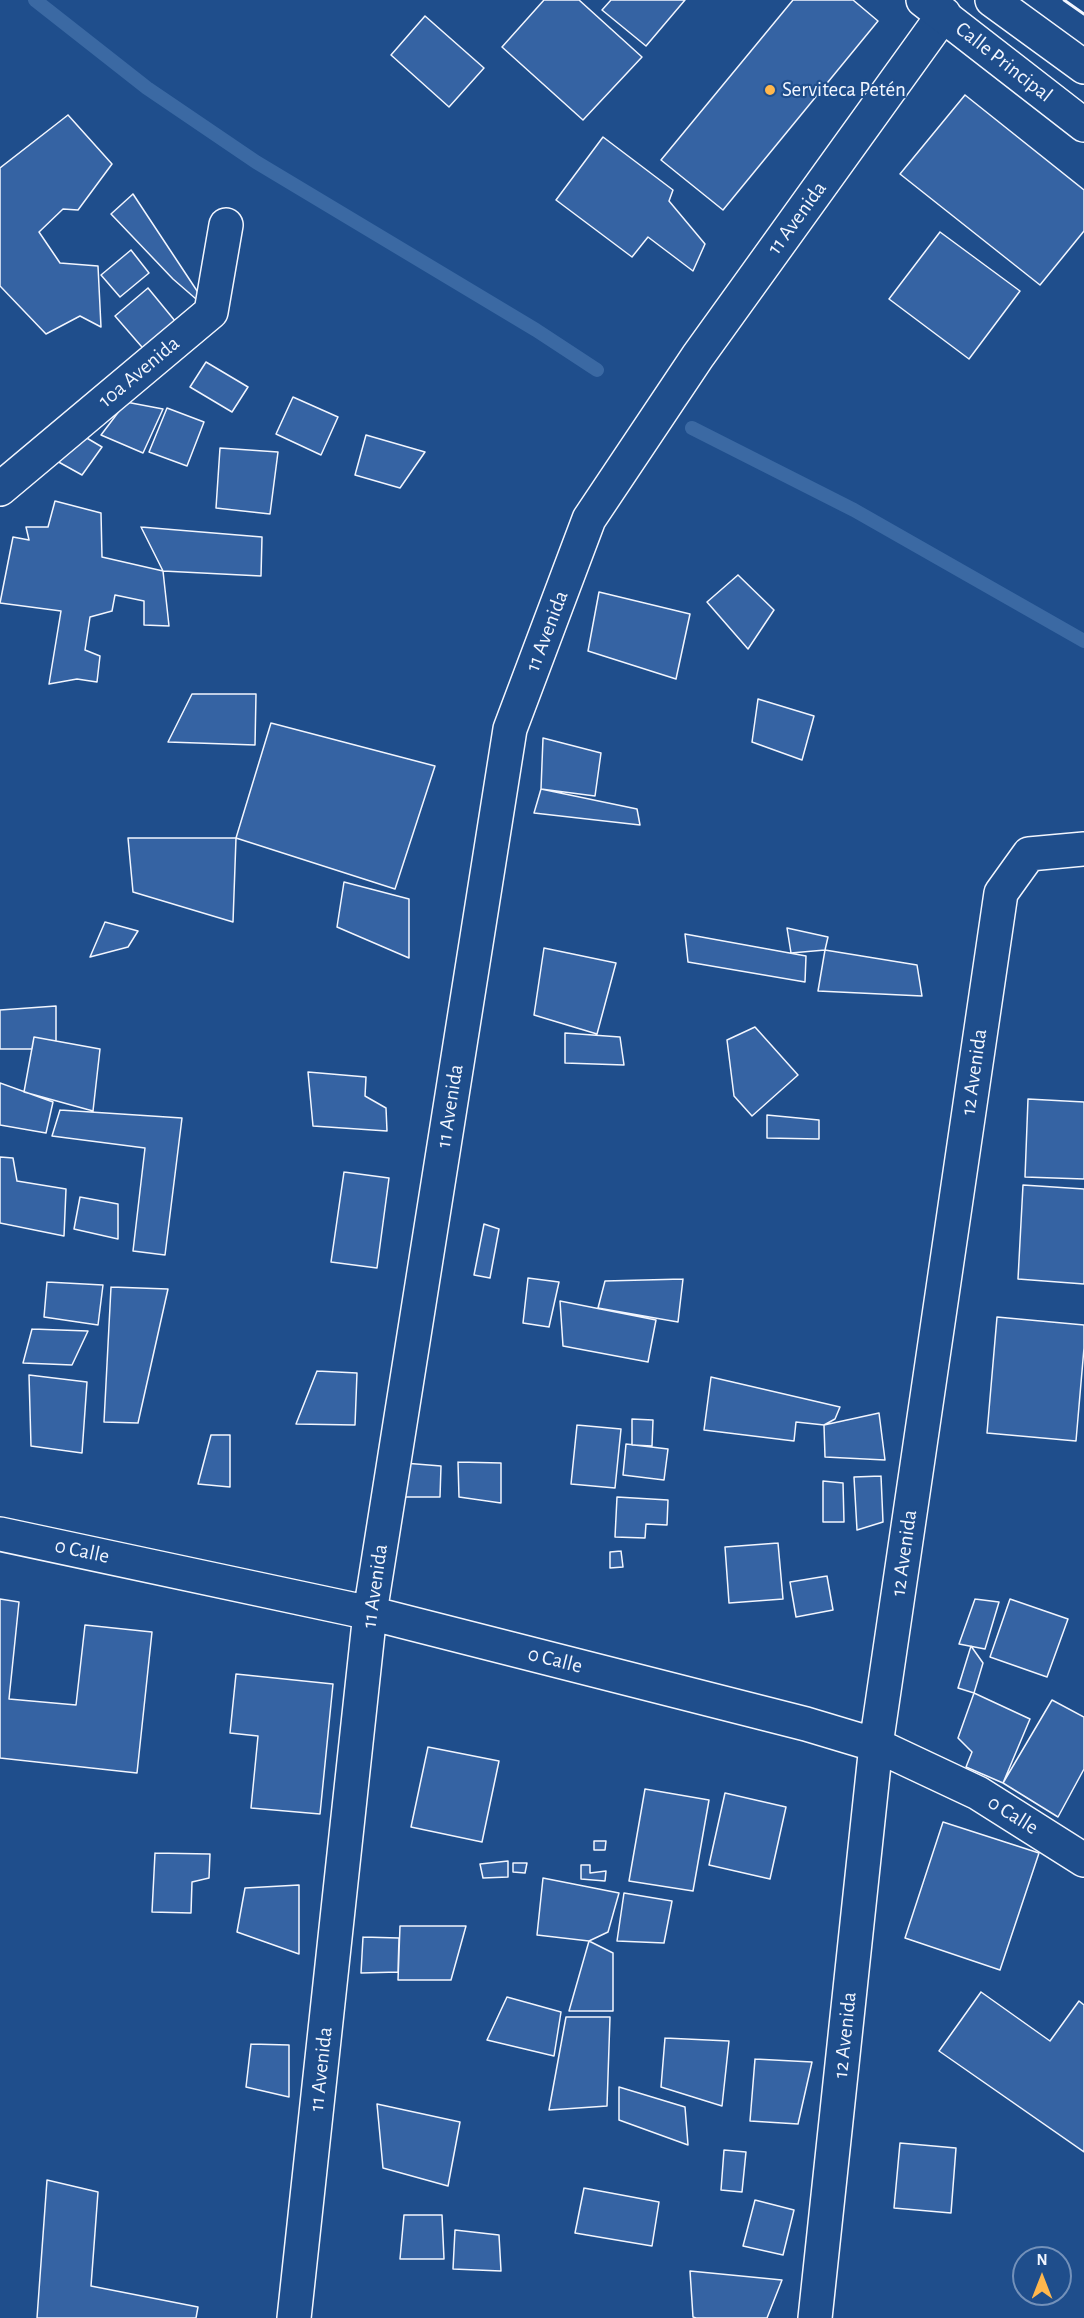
<!DOCTYPE html>
<meta charset="utf-8">
<style>
body{margin:0}
#map{position:relative;width:1084px;height:2318px;overflow:hidden;background:#1f4e8c;font-family:"Alegreya Sans",sans-serif}
canvas{display:block}
.north{position:absolute;left:1012px;top:2246px;width:60px;height:60px;box-sizing:border-box;background:#1f4e8c;border:2px solid #7391ba;border-radius:50%;rotate:0deg;font-size:16px;font-weight:700;line-height:24px;text-align:center;color:#f2f6ff}
.north::after{content:'';display:block;margin:auto;width:21px;height:27px;background:#ffb74d;clip-path:polygon(50% 0,100% 100%,50% 72%,0 100%)}
</style>
<div id="map">
<canvas width="1084" height="2318"></canvas>
<div class="north">N</div>
</div>
<script>
const g = document.querySelector('canvas').getContext('2d');
g.lineJoin = 'round';
function toPath(rows) {
  const path = new Path2D();
  for (const r of rows) {
    path.moveTo(r[0], r[1]);
    for (let i = 2; i < r.length; i += 2) path.lineTo(r[i], r[i + 1]);
  }
  return path;
}
function stroke(path, color, width, dash) {
  g.strokeStyle = color;
  g.lineWidth = width;
  g.lineCap = dash ? 'butt' : 'round';
  g.setLineDash(dash || []);
  g.stroke(path);
}
function fill(path, color) {
  g.fillStyle = color;
  g.fill(path, 'evenodd');
}
function drawText(font, color, halo, rows, align = 'center') {
  g.font = font + ' "Alegreya Sans",sans-serif';
  g.lineWidth = 4.5;
  g.setLineDash([]);
  g.textBaseline = 'middle';
  g.strokeStyle = halo;
  g.fillStyle = color;
  for (const [text, x, y, turn = 0] of rows) {
    g.save();
    g.translate(x, y);
    g.rotate((+turn || 0) * Math.PI / 180);
    g.textAlign = isNaN(turn) ? turn : align;
    if (halo) g.strokeText(text, 0, 0);
    g.fillText(text, 0, 0);
    g.restore();
  }
}
stroke(toPath([
 [35,0,147,88,256,162,536,330,597,370],
 [692,428,854,510,1084,641]
]), '#3b69a3', 14);
const building = toPath([
 [544,0,579,0,642,57,583,120,502,47,544,0],
 [611,0,685,0,646,46,602,10,611,0],
 [793,0,853,0,878,21,723,210,661,160,793,0],
 [425,16,484,68,449,107,391,55,425,16],
 [965,95,1084,190,1084,231,1040,285,900,174,965,95],
 [68,115,112,164,78,210,63,209,39,232,60,263,98,266,101,327,80,316,46,334,0,286,0,168,68,115],
 [603,137,673,190,669,201,705,244,693,271,648,237,632,257,556,200,603,137],
 [133,194,211,312,173,279,111,214,133,194],
 [940,232,1020,291,969,359,889,299,940,232],
 [131,250,149,273,120,297,101,275,131,250],
 [148,288,180,327,148,354,115,316,148,288],
 [206,362,248,387,232,412,190,387,206,362],
 [293,397,338,417,321,455,276,434,293,397],
 [126,402,163,409,143,453,101,435,126,402],
 [167,408,204,422,187,466,149,452,167,408],
 [80,434,102,447,82,475,55,460,80,434],
 [366,435,425,452,400,488,355,475,366,435],
 [220,448,278,452,270,514,216,508,220,448],
 [55,501,101,513,102,557,163,571,169,626,144,625,144,601,115,595,112,611,90,617,85,650,100,656,97,682,77,679,49,684,61,611,0,603,13,537,29,540,26,527,48,527,55,501],
 [141,527,262,537,261,576,163,571,141,527],
 [738,575,774,610,748,649,707,602,738,575],
 [599,592,690,614,676,679,588,651,599,592],
 [192,694,256,694,255,745,168,742,192,694],
 [758,699,814,716,802,760,752,742,758,699],
 [271,723,435,766,395,889,236,838,271,723],
 [543,738,601,753,595,796,541,789,543,738],
 [541,789,637,809,640,825,534,813,541,789],
 [128,838,236,838,233,922,133,892,128,838],
 [344,882,409,899,409,958,337,927,344,882],
 [105,922,138,931,128,947,90,957,105,922],
 [787,928,828,937,825,950,791,953,787,928],
 [685,934,806,956,805,982,688,962,685,934],
 [544,948,616,963,597,1034,534,1015,544,948],
 [825,950,917,965,922,996,818,991,825,950],
 [56,1006,56,1041,34,1037,32,1049,0,1049,0,1010,56,1006],
 [755,1027,798,1075,752,1116,734,1096,727,1040,755,1027],
 [565,1033,620,1037,624,1065,565,1063,565,1033],
 [34,1037,100,1049,93,1111,24,1092,34,1037],
 [308,1072,366,1077,365,1096,386,1108,387,1131,313,1126,308,1072],
 [0,1083,53,1102,46,1133,0,1125,0,1083],
 [1028,1099,1084,1102,1084,1179,1025,1177,1028,1099],
 [60,1110,182,1118,165,1255,133,1251,145,1148,52,1136,60,1110],
 [767,1115,819,1120,819,1139,767,1138,767,1115],
 [0,1157,13,1158,17,1181,66,1189,64,1236,0,1223,0,1157],
 [344,1172,389,1178,377,1268,331,1262,344,1172],
 [1023,1185,1084,1189,1084,1284,1018,1279,1023,1185],
 [80,1197,118,1204,118,1239,74,1229,80,1197],
 [484,1224,499,1229,490,1278,474,1275,484,1224],
 [528,1278,559,1282,549,1327,523,1323,528,1278],
 [683,1279,678,1322,598,1308,605,1281,683,1279],
 [47,1282,103,1285,98,1325,44,1317,47,1282],
 [111,1287,168,1289,138,1423,104,1422,111,1287],
 [560,1301,656,1320,648,1362,563,1346,560,1301],
 [997,1317,1084,1325,1084,1348,1076,1441,987,1433,997,1317],
 [32,1329,88,1331,72,1365,23,1363,32,1329],
 [317,1371,357,1373,355,1425,296,1424,317,1371],
 [29,1375,87,1382,82,1453,31,1446,29,1375],
 [711,1377,840,1407,835,1419,824,1425,796,1422,794,1441,704,1430,711,1377],
 [879,1413,885,1460,825,1457,824,1425,879,1413],
 [632,1419,653,1420,652,1446,632,1445,632,1419],
 [577,1425,621,1429,615,1488,571,1484,577,1425],
 [211,1435,230,1435,230,1487,198,1484,211,1435],
 [626,1444,668,1449,664,1480,623,1475,626,1444],
 [458,1462,501,1463,501,1503,459,1497,458,1462],
 [404,1463,441,1466,440,1497,402,1497,404,1463],
 [881,1476,883,1522,857,1530,854,1477,881,1476],
 [823,1481,843,1483,844,1522,823,1522,823,1481],
 [617,1497,668,1500,667,1525,646,1524,645,1538,615,1537,617,1497],
 [778,1543,783,1599,729,1603,725,1547,778,1543],
 [621,1551,623,1567,610,1568,610,1552,621,1551],
 [827,1576,833,1610,796,1617,790,1582,827,1576],
 [0,1599,19,1602,9,1699,76,1705,85,1625,152,1632,137,1773,0,1758,0,1599],
 [975,1599,999,1602,985,1649,959,1644,975,1599],
 [1010,1599,1068,1619,1047,1677,990,1657,1010,1599],
 [971,1646,983,1663,974,1693,958,1688,971,1646],
 [236,1674,333,1684,320,1814,251,1808,258,1736,230,1733,236,1674],
 [974,1693,1030,1719,1003,1783,966,1767,972,1752,958,1738,974,1693],
 [1052,1700,1084,1717,1084,1769,1058,1817,1003,1783,1052,1700],
 [428,1747,499,1761,482,1842,411,1827,428,1747],
 [645,1789,709,1800,693,1891,629,1881,645,1789],
 [725,1793,786,1807,770,1879,709,1865,725,1793],
 [943,1822,1039,1853,1000,1970,905,1938,943,1822],
 [594,1841,606,1841,605,1850,594,1850,594,1841],
 [155,1853,210,1854,209,1878,192,1882,191,1913,152,1912,155,1853],
 [508,1861,508,1877,483,1878,480,1864,508,1861],
 [513,1863,527,1863,525,1873,513,1872,513,1863],
 [581,1865,590,1865,590,1873,606,1871,605,1881,581,1879,581,1865],
 [543,1878,619,1893,608,1932,589,1941,537,1935,543,1878],
 [299,1885,299,1954,237,1932,245,1888,299,1885],
 [624,1893,672,1901,664,1943,617,1941,624,1893],
 [400,1926,466,1926,451,1980,398,1980,400,1926],
 [363,1937,399,1938,398,1972,361,1973,363,1937],
 [589,1941,613,1953,613,2011,569,2011,589,1941],
 [981,1992,1050,2041,1079,2001,1084,2005,1084,2152,939,2051,981,1992],
 [507,1997,561,2012,554,2056,487,2040,507,1997],
 [566,2017,610,2017,607,2106,549,2110,566,2017],
 [665,2038,729,2041,722,2106,661,2087,665,2038],
 [251,2044,289,2045,289,2097,246,2087,251,2044],
 [755,2059,812,2062,798,2124,750,2121,755,2059],
 [619,2087,685,2107,688,2145,619,2120,619,2087],
 [377,2104,460,2122,448,2186,383,2168,377,2104],
 [900,2143,956,2148,951,2213,894,2208,900,2143],
 [724,2150,746,2152,742,2192,721,2190,724,2150],
 [47,2180,98,2192,91,2286,198,2307,196,2318,37,2318,47,2180],
 [584,2188,659,2202,652,2246,575,2233,584,2188],
 [755,2200,794,2210,783,2255,743,2246,755,2200],
 [404,2215,442,2215,444,2259,400,2259,404,2215],
 [455,2230,499,2235,501,2271,453,2269,455,2230],
 [690,2271,782,2280,767,2318,696,2318,693,2317,690,2271]
]);
fill(building, '#3563a3');
stroke(building, '#f2f6ff', 1.5);
const street = toPath([
 [0,489,211,312,226,225],
 [0,1534,370,1613,806,1724,876,1745,978,1793,1084,1860],
 [294,2318,370,1613,510,729,589,519,698,356,944,14],
 [815,2318,876,1745,1001,893,1029,854,1084,849]
]);
const primary = toPath([
 [923,0,1084,125],
 [992,0,1084,67]
]);
stroke(street, '#f2f6ff', 36);
stroke(primary, '#f2f6ff', 36);
stroke(street, '#1f4e8c', 33);
stroke(primary, '#1f4e8c', 33);
stroke(toPath([
 [1064,0,1084,14]
]), '#f2f6ff', 3);
for (const [x, y, r, color] of [
 [770,90,6,"#ffb74d"]
]) {
  const dot = new Path2D();
  dot.arc(x, y, r, 0, 2 * Math.PI);
  g.fillStyle = color;
  g.fill(dot);
  stroke(dot, '#1f4e8c', 2);
}
drawText('21px', '#f2f6ff', '#1f4e8c', [
 ["Calle Principal",1004,62,38],
 ["11 Avenida",797,218,-54],
 ["10a Avenida",139,372,-40],
 ["11 Avenida",547,631,-69],
 ["12 Avenida",974,1072,-82],
 ["11 Avenida",450,1106,-81],
 ["0 Calle",82,1551,12],
 ["12 Avenida",904,1553,-82],
 ["11 Avenida",375,1586,-82],
 ["0 Calle",555,1660,14],
 ["0 Calle",1013,1815,32],
 ["12 Avenida",845,2035,-84],
 ["11 Avenida",321,2069,-84]
]);
drawText('21px', '#f2f6ff', '#1f4e8c', [
 ["Serviteca Petén",782,90]
], 'left');
</script>
